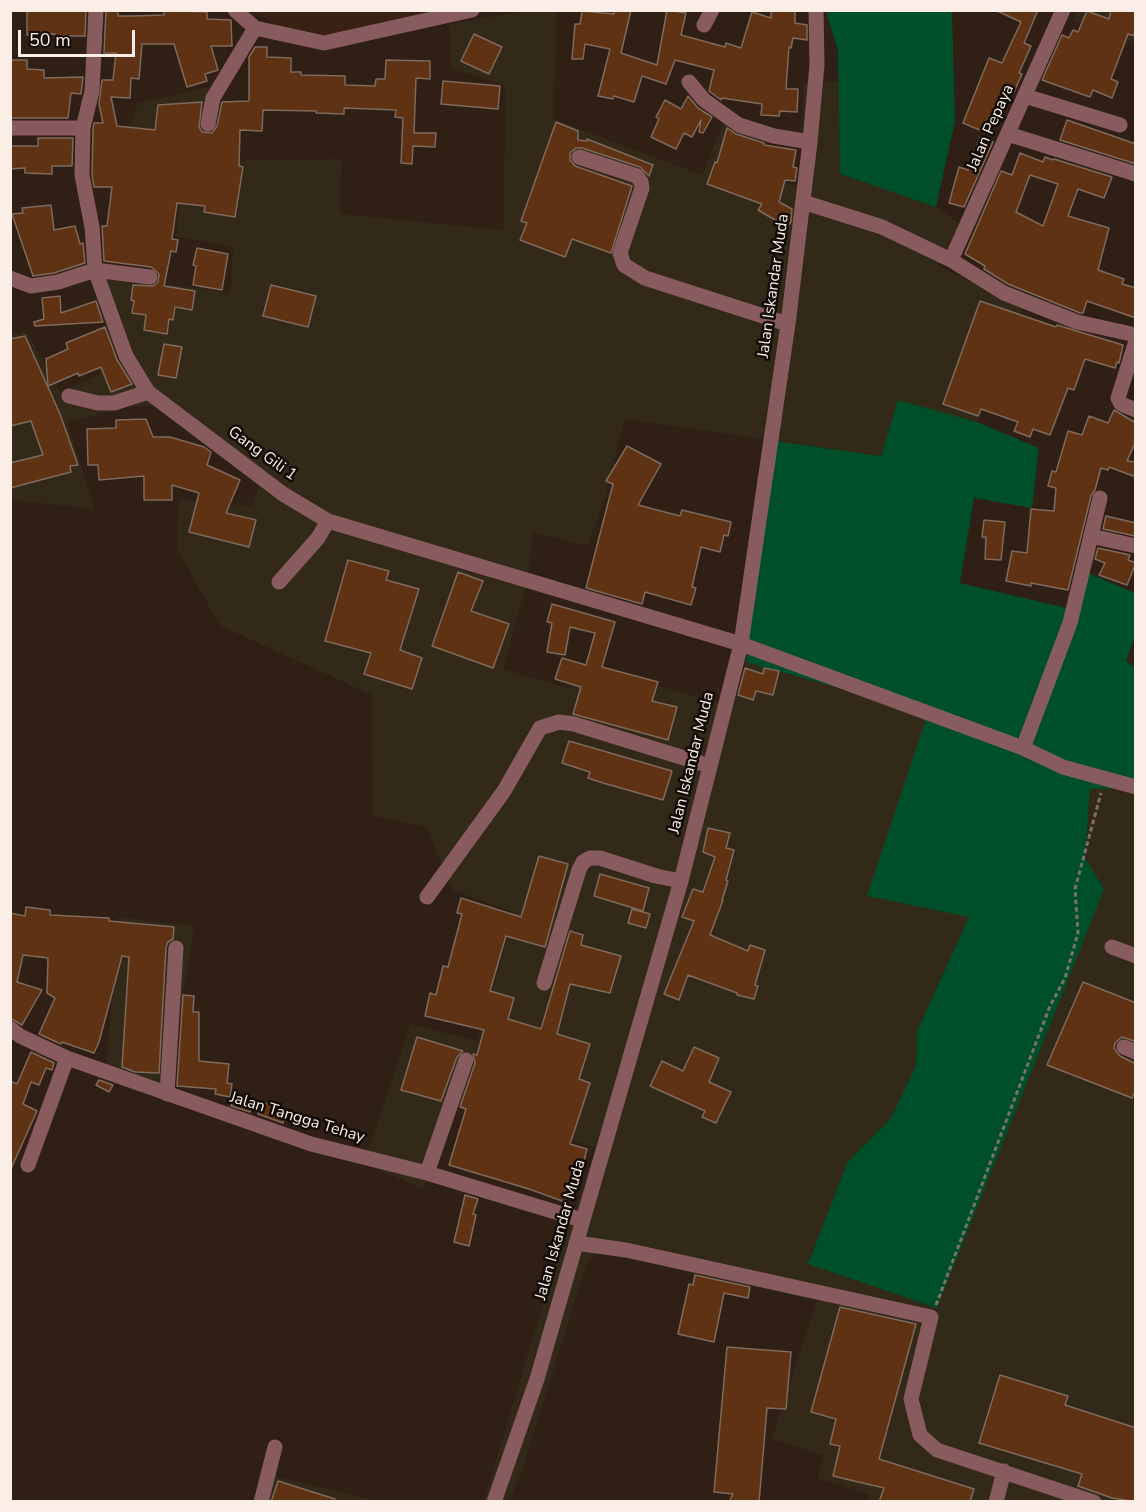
<!DOCTYPE html>
<style>
body{margin:0}
#map{position:relative;width:1146px;height:1512px;overflow:hidden;background:#301f14;font-family:"Nunito Sans",sans-serif}
canvas{display:block}
.frame{position:absolute;inset:0;border:12px solid #faeee7;pointer-events:none}
.scale{position:absolute;left:18px;top:30px;width:117px;height:27px;box-sizing:border-box;border:3px solid #faeee7;border-top:0;padding-left:8px;font-size:18px;line-height:21px;white-space:nowrap;color:#faeee7;-webkit-text-stroke:4px #120b06;paint-order:stroke}
</style>
<div id="map">
<canvas width="1146" height="1512"></canvas>
<div class="frame"></div>
<div class="scale">50 m</div>
</div>
<script>
const g = document.querySelector('canvas').getContext('2d');
g.lineJoin = 'round';
function fill(path, color) {
  g.fillStyle = color;
  g.fill(path, 'evenodd');
}
function toPath(rows) {
  const path = new Path2D();
  for (const r of rows) {
    path.moveTo(r[0], r[1]);
    for (let i = 2; i < r.length; i += 2) path.lineTo(r[i], r[i + 1]);
  }
  return path;
}
function stroke(path, color, width, dash) {
  g.strokeStyle = color;
  g.lineWidth = width;
  g.lineCap = dash ? 'butt' : 'round';
  g.setLineDash(dash || []);
  g.stroke(path);
}
function drawText(font, color, halo, rows, align = 'center') {
  g.font = font + ' "Nunito Sans",sans-serif';
  g.lineWidth = 5;
  g.setLineDash([]);
  g.textBaseline = 'middle';
  g.strokeStyle = halo;
  g.fillStyle = color;
  for (const [text, x, y, turn = 0] of rows) {
    g.save();
    g.translate(x, y);
    g.rotate((+turn || 0) * Math.PI / 180);
    g.textAlign = isNaN(turn) ? turn : align;
    if (halo) g.strokeText(text, 0, 0);
    g.fillText(text, 0, 0);
    g.restore();
  }
}
fill(toPath([
 [250,11,443,11,305,40]
]), '#392213');
fill(toPath([
 [526,11,557,11,553,119,702,175,725,120,753,126,743,170,800,187,804,83,839,82,840,174,936,207,959,223,938,265,1023,308,977,422,898,400,881,456,624,419,605,499,587,546,533,532,528,578,503,669,571,689,581,664,733,707,746,662,928,713,969,917,917,1031,916,1066,891,1118,848,1161,937,1308,1103,890,1085,858,1090,789,1135,788,1135,1501,868,1501,870,1495,818,1478,823,1455,772,1439,817,1301,599,1252,587,1262,521,1474,509,1501,484,1501,549,1283,596,1148,459,1104,423,1189,364,1163,410,1024,477,1041,515,913,453,890,426,827,373,816,372,695,219,625,177,548,179,500,251,506,260,485,156,406,127,407,67,423,95,509,11,500,10,334,26,331,60,392,101,374,88,344,113,332,100,274,230,293,233,247,176,236,179,207,107,195,138,103,215,86,217,161,341,159,340,214,504,230,505,86,451,68,450,24],
 [1077,11,1135,11,1135,43,1073,21],
 [118,917,194,926,169,1083,106,1071],
 [270,1475,379,1501,262,1502]
]), '#332919');
fill(toPath([
 [826,11,952,11,955,121,936,207,840,174,838,51],
 [898,400,977,422,1039,448,1032,508,974,498,960,583,1075,610,1088,573,1135,593,1135,636,1126,661,1135,667,1135,784,1134,788,1090,789,1085,858,1104,889,937,1308,808,1264,848,1161,891,1118,916,1066,917,1031,969,917,867,896,928,713,746,662,768,440,881,456]
]), '#004f2b');
const building = toPath([
 [27,10,86,10,85,36,55,36,55,34,27,35,27,10],
 [106,10,118,10,118,16,131,16,164,15,164,10,207,12,207,19,231,20,232,46,211,46,218,70,205,74,207,81,187,87,174,44,142,44,139,79,131,78,130,98,111,97,117,126,155,130,158,105,202,102,199,127,202,132,212,133,217,126,222,102,249,101,249,57,255,47,267,47,267,57,291,58,291,72,301,72,301,75,345,76,345,85,375,86,376,79,385,79,386,60,430,61,430,79,416,78,414,133,436,133,435,147,413,146,412,164,401,163,403,118,395,117,396,110,344,108,344,114,316,113,316,111,263,110,262,131,240,130,239,166,243,167,235,217,204,212,205,206,177,203,172,239,178,240,176,252,171,251,164,286,195,291,192,310,175,307,173,320,169,319,167,334,144,330,146,315,132,313,134,301,131,300,133,285,153,286,158,282,159,274,151,267,104,261,102,226,107,226,112,187,94,187,92,174,93,129,94,123,103,123,99,104,102,80,113,80,116,53,104,53,106,10],
 [614,10,631,10,621,53,657,65,667,10,686,13,681,35,725,47,726,43,741,48,752,12,771,18,771,10,795,10,795,23,807,25,807,40,793,38,791,48,789,47,786,89,798,89,797,112,780,111,779,116,761,115,762,104,722,98,721,100,709,91,714,70,675,60,666,84,642,76,634,102,614,96,613,99,598,96,610,49,585,44,583,59,572,59,575,24,580,24,582,11,614,14,614,10],
 [995,10,1038,10,1024,43,1031,46,1019,73,1022,74,1014,92,1006,88,987,133,963,123,989,58,1002,63,1021,22,995,10],
 [1111,10,1136,10,1136,36,1128,34,1111,79,1118,82,1112,98,1093,90,1090,97,1042,80,1062,35,1069,38,1073,30,1078,32,1087,11,1109,19,1111,10],
 [474,34,502,47,489,74,461,61,474,34],
 [10,60,27,60,27,69,44,70,44,78,83,77,81,94,71,93,68,118,10,118,10,60],
 [443,81,500,86,498,109,441,104,443,81],
 [688,96,698,108,712,117,703,133,699,132,701,120,692,137,684,133,676,149,651,137,659,119,656,117,665,100,681,109,688,96],
 [1067,120,1136,144,1136,164,1060,140,1067,120],
 [556,122,578,131,578,140,587,141,587,139,653,165,649,176,640,167,582,148,576,148,570,153,570,160,575,166,632,186,611,253,572,239,565,257,520,240,527,223,521,221,556,122],
 [727,128,736,134,764,143,764,145,796,150,793,167,797,168,795,181,785,180,779,202,792,209,791,222,787,227,758,210,762,204,707,184,715,162,717,163,727,128],
 [980,137,993,142,964,207,949,203,959,167,968,170,980,137],
 [38,138,73,138,72,166,52,166,52,174,25,173,25,168,10,169,10,146,38,146,38,138],
 [1020,153,1043,162,1045,157,1053,160,1054,159,1112,177,1104,198,1078,189,1068,216,1109,228,1098,270,1124,279,1122,284,1136,288,1136,318,1087,301,1083,313,1080,313,1008,284,984,269,985,266,965,254,1001,171,1012,175,1020,153],
 [1030,175,1058,184,1043,226,1016,212,1030,175],
 [51,205,54,230,75,226,80,244,83,243,85,263,54,273,33,276,12,214,23,213,22,208,51,205],
 [197,248,228,254,222,290,193,285,196,266,193,265,197,248],
 [271,285,316,296,308,327,263,316,271,285],
 [60,296,61,313,96,301,103,322,35,326,34,322,44,319,42,298,60,296],
 [980,301,1056,327,1057,325,1123,345,1119,363,1117,362,1115,368,1085,359,1074,390,1068,388,1050,435,1033,429,1030,437,1014,431,1018,422,981,409,978,416,943,404,980,301],
 [105,327,117,360,132,384,111,392,101,367,79,376,78,373,48,386,46,359,68,349,66,343,105,327],
 [25,336,60,414,78,465,70,466,71,472,10,488,10,463,43,455,31,421,10,426,10,339,25,336],
 [164,344,182,347,176,378,158,375,164,344],
 [1114,410,1136,423,1136,441,1127,461,1136,462,1136,477,1109,467,1108,470,1101,468,1095,490,1091,496,1068,590,1031,583,1031,586,1006,581,1012,551,1027,553,1031,509,1054,511,1056,488,1048,486,1052,471,1056,472,1068,431,1082,435,1089,416,1108,423,1114,410],
 [146,419,153,437,170,437,204,447,211,452,207,465,240,480,226,513,256,520,249,547,189,532,199,493,172,485,172,500,144,500,144,476,99,480,98,465,88,465,87,429,116,428,116,420,146,419],
 [627,446,661,464,638,505,680,516,682,510,731,522,728,536,724,535,720,552,701,547,692,587,696,588,691,605,645,592,642,604,586,588,613,484,606,481,627,446],
 [1106,516,1136,523,1135,536,1103,529,1106,516],
 [984,520,1005,522,1001,560,985,559,986,537,982,537,984,520],
 [1098,548,1130,555,1128,560,1136,563,1127,585,1099,575,1105,563,1095,559,1098,548],
 [348,560,389,571,386,580,419,589,400,650,422,658,412,689,364,674,371,653,325,641,348,560],
 [458,572,483,581,471,611,509,624,493,668,432,646,458,572],
 [552,604,615,622,602,667,658,682,652,701,677,707,668,740,573,714,581,687,555,679,562,658,586,665,595,633,570,627,565,655,547,652,552,623,547,622,552,604],
 [745,668,763,674,764,668,779,671,773,695,756,691,753,700,738,695,745,668],
 [569,741,672,771,663,800,603,783,588,778,590,772,562,763,569,741],
 [708,828,730,833,726,848,734,850,726,880,728,881,722,900,723,900,710,935,748,951,750,945,765,950,755,985,758,986,754,999,737,995,737,993,688,975,679,1000,664,994,694,921,682,917,693,889,703,892,715,857,703,852,708,828],
 [539,856,568,864,545,947,506,936,490,991,514,998,508,1019,541,1029,570,931,583,935,581,945,621,956,610,993,570,984,557,1034,590,1044,579,1079,590,1083,570,1144,587,1149,582,1169,577,1168,565,1202,529,1189,449,1165,466,1109,460,1107,475,1063,473,1054,477,1055,484,1030,425,1016,430,993,436,995,443,966,448,967,462,914,457,913,461,898,521,917,539,856],
 [600,874,649,888,643,911,594,896,600,874],
 [26,907,50,910,50,915,109,918,109,921,174,927,173,939,168,942,166,947,159,1073,135,1072,122,1067,129,957,122,956,99,1042,94,1053,62,1042,61,1044,39,1034,55,998,47,993,48,958,23,955,17,982,42,990,22,1025,10,1018,10,913,25,916,26,907],
 [632,909,650,914,646,928,628,923,632,909],
 [1083,982,1136,1003,1136,1037,1134,1041,1122,1037,1115,1043,1114,1048,1120,1056,1136,1064,1136,1090,1132,1098,1047,1065,1083,982],
 [183,995,194,996,193,1012,199,1012,199,1061,229,1064,227,1083,232,1084,230,1097,215,1094,216,1089,177,1086,183,995],
 [417,1037,463,1051,457,1057,441,1101,401,1090,417,1037],
 [694,1047,719,1058,709,1082,731,1092,716,1123,702,1117,705,1111,650,1086,662,1061,683,1071,694,1047],
 [31,1052,54,1063,52,1070,46,1068,39,1085,31,1082,23,1104,37,1111,10,1171,10,1081,17,1084,31,1052],
 [99,1080,113,1085,109,1092,96,1085,99,1080],
 [234,1095,253,1101,250,1112,231,1106,234,1095],
 [262,1102,287,1111,283,1123,258,1114,262,1102],
 [465,1195,478,1199,473,1214,476,1215,469,1246,454,1242,465,1195],
 [695,1275,750,1287,748,1298,724,1293,714,1342,678,1334,689,1284,693,1285,695,1275],
 [840,1307,916,1324,879,1459,974,1489,970,1502,879,1502,884,1488,833,1476,840,1446,830,1444,836,1419,811,1412,840,1307],
 [727,1347,791,1352,786,1409,767,1408,759,1502,729,1502,733,1494,714,1492,727,1347],
 [1000,1375,1068,1396,1065,1405,1136,1428,1136,1502,1112,1498,1078,1486,1082,1474,979,1443,1000,1375],
 [278,1481,335,1499,334,1502,271,1502,278,1481]
]);
fill(building, '#5e3212');
stroke(building, '#7f6a5d', 1.5);
stroke(toPath([
 [936,1305,1050,1006,1065,978,1078,933,1075,889,1101,793]
]), '#7f7067', 3, [4.5, 3]);
stroke(toPath([
 [96,10,92,91,83,128,82,175,92,227,95,270,126,356,148,392,283,494,328,521,741,644,1023,748,1063,767,1136,787],
 [235,10,255,28,324,43,472,10],
 [704,25,712,10],
 [689,82,704,100,739,125,774,136,810,142],
 [1025,96,1120,125],
 [208,124,213,98,255,28],
 [10,128,83,128],
 [1008,134,1136,174],
 [579,157,637,176,641,182,642,188,620,253,624,265,645,278,788,324],
 [803,202,882,227,951,260,1004,293,1077,322,1136,335],
 [951,260,1063,10],
 [10,278,31,286,58,282,95,270,150,277],
 [1136,341,1118,398,1121,404,1136,410],
 [69,396,98,403,114,403,148,392],
 [1091,536,1136,546],
 [279,582,318,538,328,521],
 [1023,748,1070,623,1100,498],
 [427,897,504,791,540,728,559,722,574,724,710,766],
 [1112,947,1136,956],
 [544,983,579,870,583,862,590,858,600,858,656,876,681,881],
 [10,1028,20,1036,67,1058,311,1144,427,1173,582,1220],
 [1124,1047,1136,1052],
 [167,1094,176,948],
 [28,1165,67,1058],
 [427,1173,466,1060],
 [576,1243,626,1250,931,1317,911,1399,920,1435,937,1450,1094,1502],
 [261,1502,275,1447],
 [494,1502,537,1379,681,881,741,644,788,324,810,142,817,65,816,10],
 [996,1502,1004,1471]
]), '#885c5f', 15);
drawText('16px', '#faeee7', '#120b06', [
 ["Jalan Pepaya",991,128,-66],
 ["Jalan Iskandar Muda",774,286,-82],
 ["Gang Gili 1",262,454,36],
 ["Jalan Iskandar Muda",692,763,-76],
 ["Jalan Tangga Tehay",297,1118,17],
 ["Jalan Iskandar Muda",561,1230,-74]
]);
</script>
